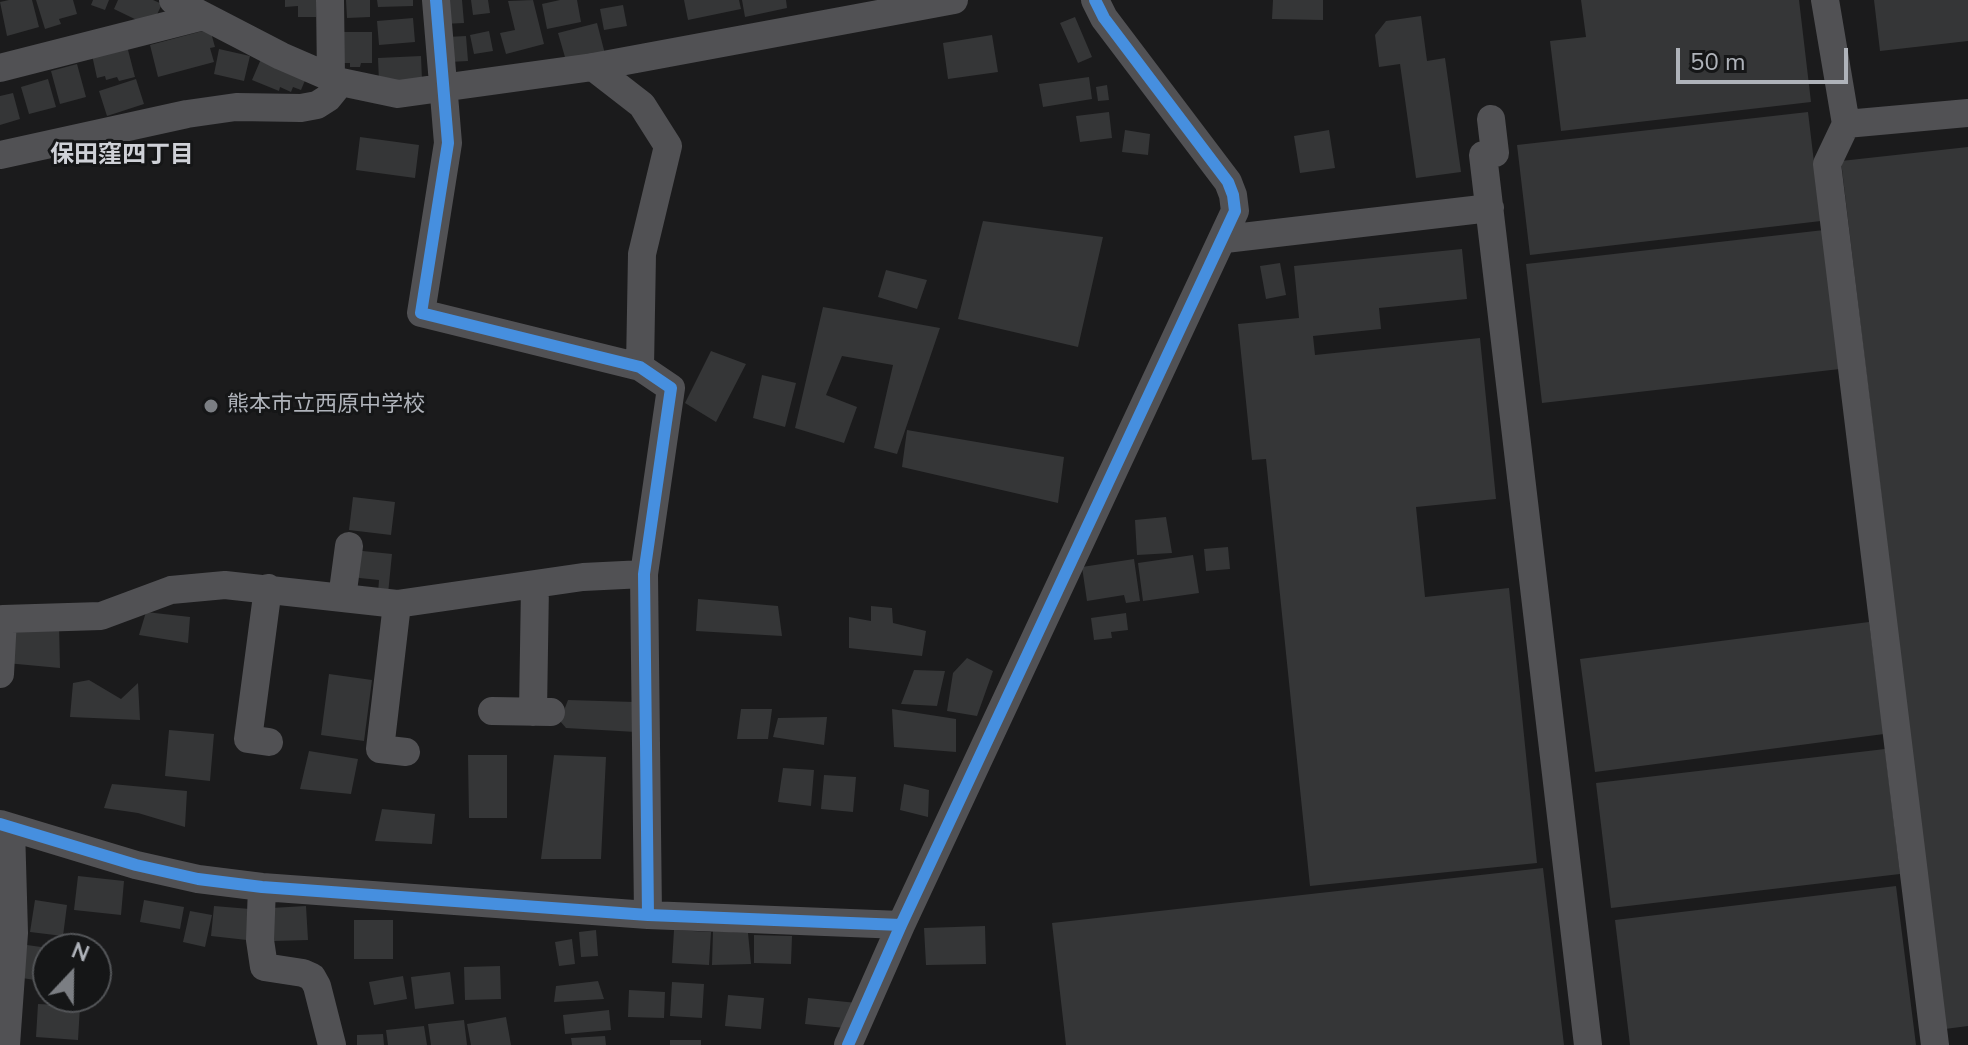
<!DOCTYPE html>
<meta charset="utf-8">
<style>
body{margin:0}
#map{position:relative;width:1968px;height:1045px;overflow:hidden;background:#1b1b1c;font-family:"Nunito Sans",sans-serif}
canvas{display:block}
.north{position:absolute;left:32px;top:933px;width:80px;height:80px;box-sizing:border-box;background:#151617;border:2px solid #535558;border-radius:50%;rotate:22deg;font-size:22px;font-weight:700;line-height:32px;text-align:center;color:#afb3ba}
.north::after{content:'';display:block;margin:auto;width:28px;height:36px;background:#7b7e83;clip-path:polygon(50% 0,100% 100%,50% 72%,0 100%)}
.scale{position:absolute;left:1676px;top:48px;width:172px;height:36px;box-sizing:border-box;border:4px solid #afb3ba;border-top:0;padding-left:10px;font-size:24px;line-height:28px;white-space:nowrap;color:#afb3ba;-webkit-text-stroke:6px #151617;paint-order:stroke}
</style>
<div id="map">
<canvas width="1968" height="1045"></canvas>
<div class="north">N</div>
<div class="scale">50 m</div>
</div>
<script>
const g = document.querySelector('canvas').getContext('2d');
g.lineJoin = 'round';
function fill(path, color) {
  g.fillStyle = color;
  g.fill(path, 'evenodd');
}
function toPath(rows) {
  const path = new Path2D();
  for (const r of rows) {
    path.moveTo(r[0], r[1]);
    for (let i = 2; i < r.length; i += 2) path.lineTo(r[i], r[i + 1]);
  }
  return path;
}
function stroke(path, color, width, dash) {
  g.strokeStyle = color;
  g.lineWidth = width;
  g.lineCap = dash ? 'butt' : 'round';
  g.setLineDash(dash || []);
  g.stroke(path);
}
function drawText(font, color, halo, rows, align = 'center') {
  g.font = font + ' "Nunito Sans","Noto Sans JP",sans-serif';
  g.lineWidth = 6;
  g.setLineDash([]);
  g.textBaseline = 'middle';
  g.strokeStyle = halo;
  g.fillStyle = color;
  for (const [text, x, y, turn = 0] of rows) {
    g.save();
    g.translate(x, y);
    g.rotate((+turn || 0) * Math.PI / 180);
    g.textAlign = isNaN(turn) ? turn : align;
    if (halo) g.strokeText(text, 0, 0);
    g.fillText(text, 0, 0);
    g.restore();
  }
}
fill(toPath([
 [9,0,32,0,39,27,7,36,0,2],
 [36,0,73,0,77,14,59,19,61,24,45,29],
 [93,0,109,0,105,10,91,5],
 [118,0,153,0,162,4,153,23,143,23,114,9],
 [285,0,316,0,316,17,298,17,298,6,285,7],
 [346,0,370,0,370,17,347,18],
 [377,0,413,0,413,6,378,7],
 [442,0,462,0,464,23,443,24],
 [471,0,488,0,490,13,473,15],
 [533,0,544,44,506,54,500,33,515,30,508,1],
 [560,0,577,0,581,22,547,29,542,4],
 [684,0,739,0,741,9,688,20],
 [742,0,786,0,787,8,745,17],
 [1273,0,1323,0,1323,20,1272,19],
 [1581,0,1799,0,1811,102,1561,131,1550,41,1586,37],
 [1874,0,1968,0,1968,41,1880,51],
 [623,5,627,26,604,30,600,9],
 [1421,16,1427,61,1445,58,1461,172,1416,178,1400,64,1379,67,1375,35,1386,21],
 [1075,17,1092,57,1078,63,1060,23],
 [413,18,415,42,379,45,377,21],
 [597,23,605,54,567,64,558,33],
 [210,29,215,47,210,48,214,62,158,77,150,45],
 [489,31,493,51,474,54,470,35],
 [336,32,372,32,372,63,361,63,360,67,350,67,350,63,337,63],
 [992,35,998,72,948,79,943,43],
 [466,36,468,61,449,62,447,37],
 [127,46,135,77,119,81,117,77,106,80,105,76,97,78,92,55],
 [219,49,250,56,244,81,214,74],
 [421,56,422,80,379,82,378,58],
 [261,59,306,78,301,90,293,87,291,92,280,87,279,91,252,80],
 [77,64,86,97,60,104,51,71],
 [1089,77,1092,99,1043,107,1039,84],
 [48,79,56,107,29,114,21,87],
 [136,79,144,104,107,116,99,91],
 [1107,85,1109,100,1098,101,1096,87],
 [13,93,20,119,0,125,0,96],
 [1109,112,1112,138,1080,142,1076,116],
 [1808,112,1821,221,1530,255,1517,145],
 [1125,130,1150,134,1148,155,1122,152],
 [1329,130,1335,168,1300,173,1294,136],
 [360,137,419,145,415,178,356,170],
 [1968,147,1968,1026,1945,1029,1841,161],
 [983,221,1103,237,1078,347,958,319],
 [1824,230,1840,369,1542,403,1526,264],
 [1462,249,1467,299,1379,308,1381,329,1313,336,1315,355,1480,338,1496,499,1416,507,1425,597,1509,588,1537,863,1310,886,1266,459,1252,460,1238,324,1299,318,1294,266],
 [1280,263,1286,295,1266,299,1260,266],
 [886,270,927,280,917,309,878,297],
 [823,307,940,328,897,454,874,448,893,365,842,356,826,395,857,407,844,443,795,428],
 [711,351,746,364,716,422,685,403],
 [762,375,796,383,785,427,753,418],
 [907,430,1064,457,1058,503,902,467],
 [353,497,395,502,391,535,349,530],
 [1166,517,1172,553,1137,555,1135,520],
 [1228,547,1230,569,1206,571,1204,549],
 [353,550,392,554,388,594,378,593,379,580,350,577],
 [1193,555,1199,593,1143,601,1138,563],
 [1134,559,1140,601,1126,603,1124,595,1087,601,1082,567],
 [698,599,778,606,782,636,696,631],
 [871,606,892,608,893,623,926,631,922,656,849,648,849,617,871,621],
 [146,612,190,617,188,643,139,635],
 [1126,613,1128,630,1111,632,1112,638,1094,640,1091,618],
 [1869,622,1884,734,1595,772,1580,659],
 [10,625,59,625,60,668,6,663],
 [967,658,993,671,977,716,947,711,953,673],
 [914,670,945,671,937,706,901,704],
 [329,674,372,680,364,741,321,735],
 [89,680,121,699,138,683,140,720,70,717,73,683],
 [568,700,635,702,636,732,566,728,560,721],
 [741,709,772,709,768,739,737,739],
 [892,709,956,719,956,752,894,747],
 [827,717,824,745,773,737,778,718],
 [169,730,214,734,210,781,165,776],
 [1885,749,1900,874,1611,908,1596,783],
 [309,751,358,759,351,794,300,789],
 [468,755,507,755,507,818,469,818],
 [554,755,606,757,601,859,541,859],
 [783,768,814,770,811,806,778,802],
 [824,775,856,777,853,812,821,809],
 [112,784,187,791,185,827,138,813,104,808],
 [904,784,929,790,928,817,900,810],
 [382,809,435,814,432,844,375,841],
 [1543,868,1564,1045,1066,1045,1052,923],
 [78,876,124,881,121,915,74,910],
 [1896,886,1916,1045,1630,1045,1615,920],
 [35,900,67,905,63,936,30,932],
 [144,900,184,907,180,929,140,922],
 [214,906,250,909,247,940,211,936],
 [306,906,308,940,273,941,271,908],
 [190,911,212,915,205,947,183,942],
 [354,920,393,920,393,959,354,959],
 [985,926,986,964,926,965,924,928],
 [596,930,598,956,581,957,579,932],
 [674,930,711,932,709,965,672,963],
 [713,931,748,933,751,964,712,965],
 [754,935,792,936,791,964,754,963],
 [572,939,575,964,559,966,555,942],
 [27,945,48,948,48,982,22,978],
 [500,966,501,999,465,1000,464,967],
 [450,972,454,1004,415,1009,411,977],
 [403,976,407,999,374,1005,369,982],
 [598,981,604,999,554,1002,556,986],
 [672,982,704,984,702,1018,670,1016],
 [629,990,665,992,664,1018,628,1017],
 [728,995,764,998,761,1029,725,1026],
 [808,998,857,1003,855,1029,805,1024],
 [38,1004,80,1006,78,1040,36,1037],
 [609,1010,611,1030,565,1034,563,1015],
 [506,1017,511,1045,471,1045,467,1024],
 [464,1020,467,1045,431,1045,428,1024],
 [424,1026,427,1045,388,1045,386,1030],
 [383,1034,384,1045,357,1045,357,1035],
 [605,1036,606,1045,572,1045,571,1038],
 [670,1040,701,1040,701,1045,670,1045]
]), '#353637');
stroke(toPath([
 [173,0,281,56,341,82,398,94,593,67,954,0],
 [330,0,331,76],
 [436,0,448,143,421,313,640,367,671,388,644,574,648,915],
 [1825,0,1846,124,1968,113],
 [593,67,642,105,668,146,642,254,640,367],
 [0,68,204,16],
 [1491,119,1495,153,1483,155,1588,1045],
 [1846,124,1827,164,1935,1045],
 [0,155,187,114,236,107,301,108,317,105,328,98,341,82],
 [1225,239,1490,208],
 [268,588,248,739,269,742],
 [342,598,349,546],
 [397,604,380,749,406,752],
 [0,674,3,619,101,616,171,590,225,585,397,604,583,577,644,574],
 [492,711,551,712],
 [533,712,535,585],
 [0,824,136,865,198,879,262,887,648,915,901,925],
 [262,887,260,940,264,967,303,973,312,977,317,986,332,1045],
 [6,1045,14,933,11,828],
 [848,1045,901,925,1235,211,1233,195,1228,182,1104,18,1095,0]
]), '#515154', 28);
stroke(toPath([
 [436,0,448,143,421,313,640,367,671,388,644,574,648,915],
 [0,824,136,865,198,879,262,887,648,915,901,925],
 [848,1045,901,925,1235,211,1233,195,1228,182,1104,18,1095,0]
]), '#468fdf', 12);
for (const [x, y, r, color] of [
 [211,406,8,"#7b7e83"]
]) {
  const dot = new Path2D();
  dot.arc(x, y, r, 0, 2 * Math.PI);
  g.fillStyle = color;
  g.fill(dot);
  stroke(dot, '#151617', 3);
}
drawText('22px', '#afb3ba', '#151617', [
 ["熊本市立西原中学校",227,406]
], 'left');
drawText('bold 24px', '#cfd1d7', '#151617', [
 ["保田窪四丁目",122,156]
]);
</script>
